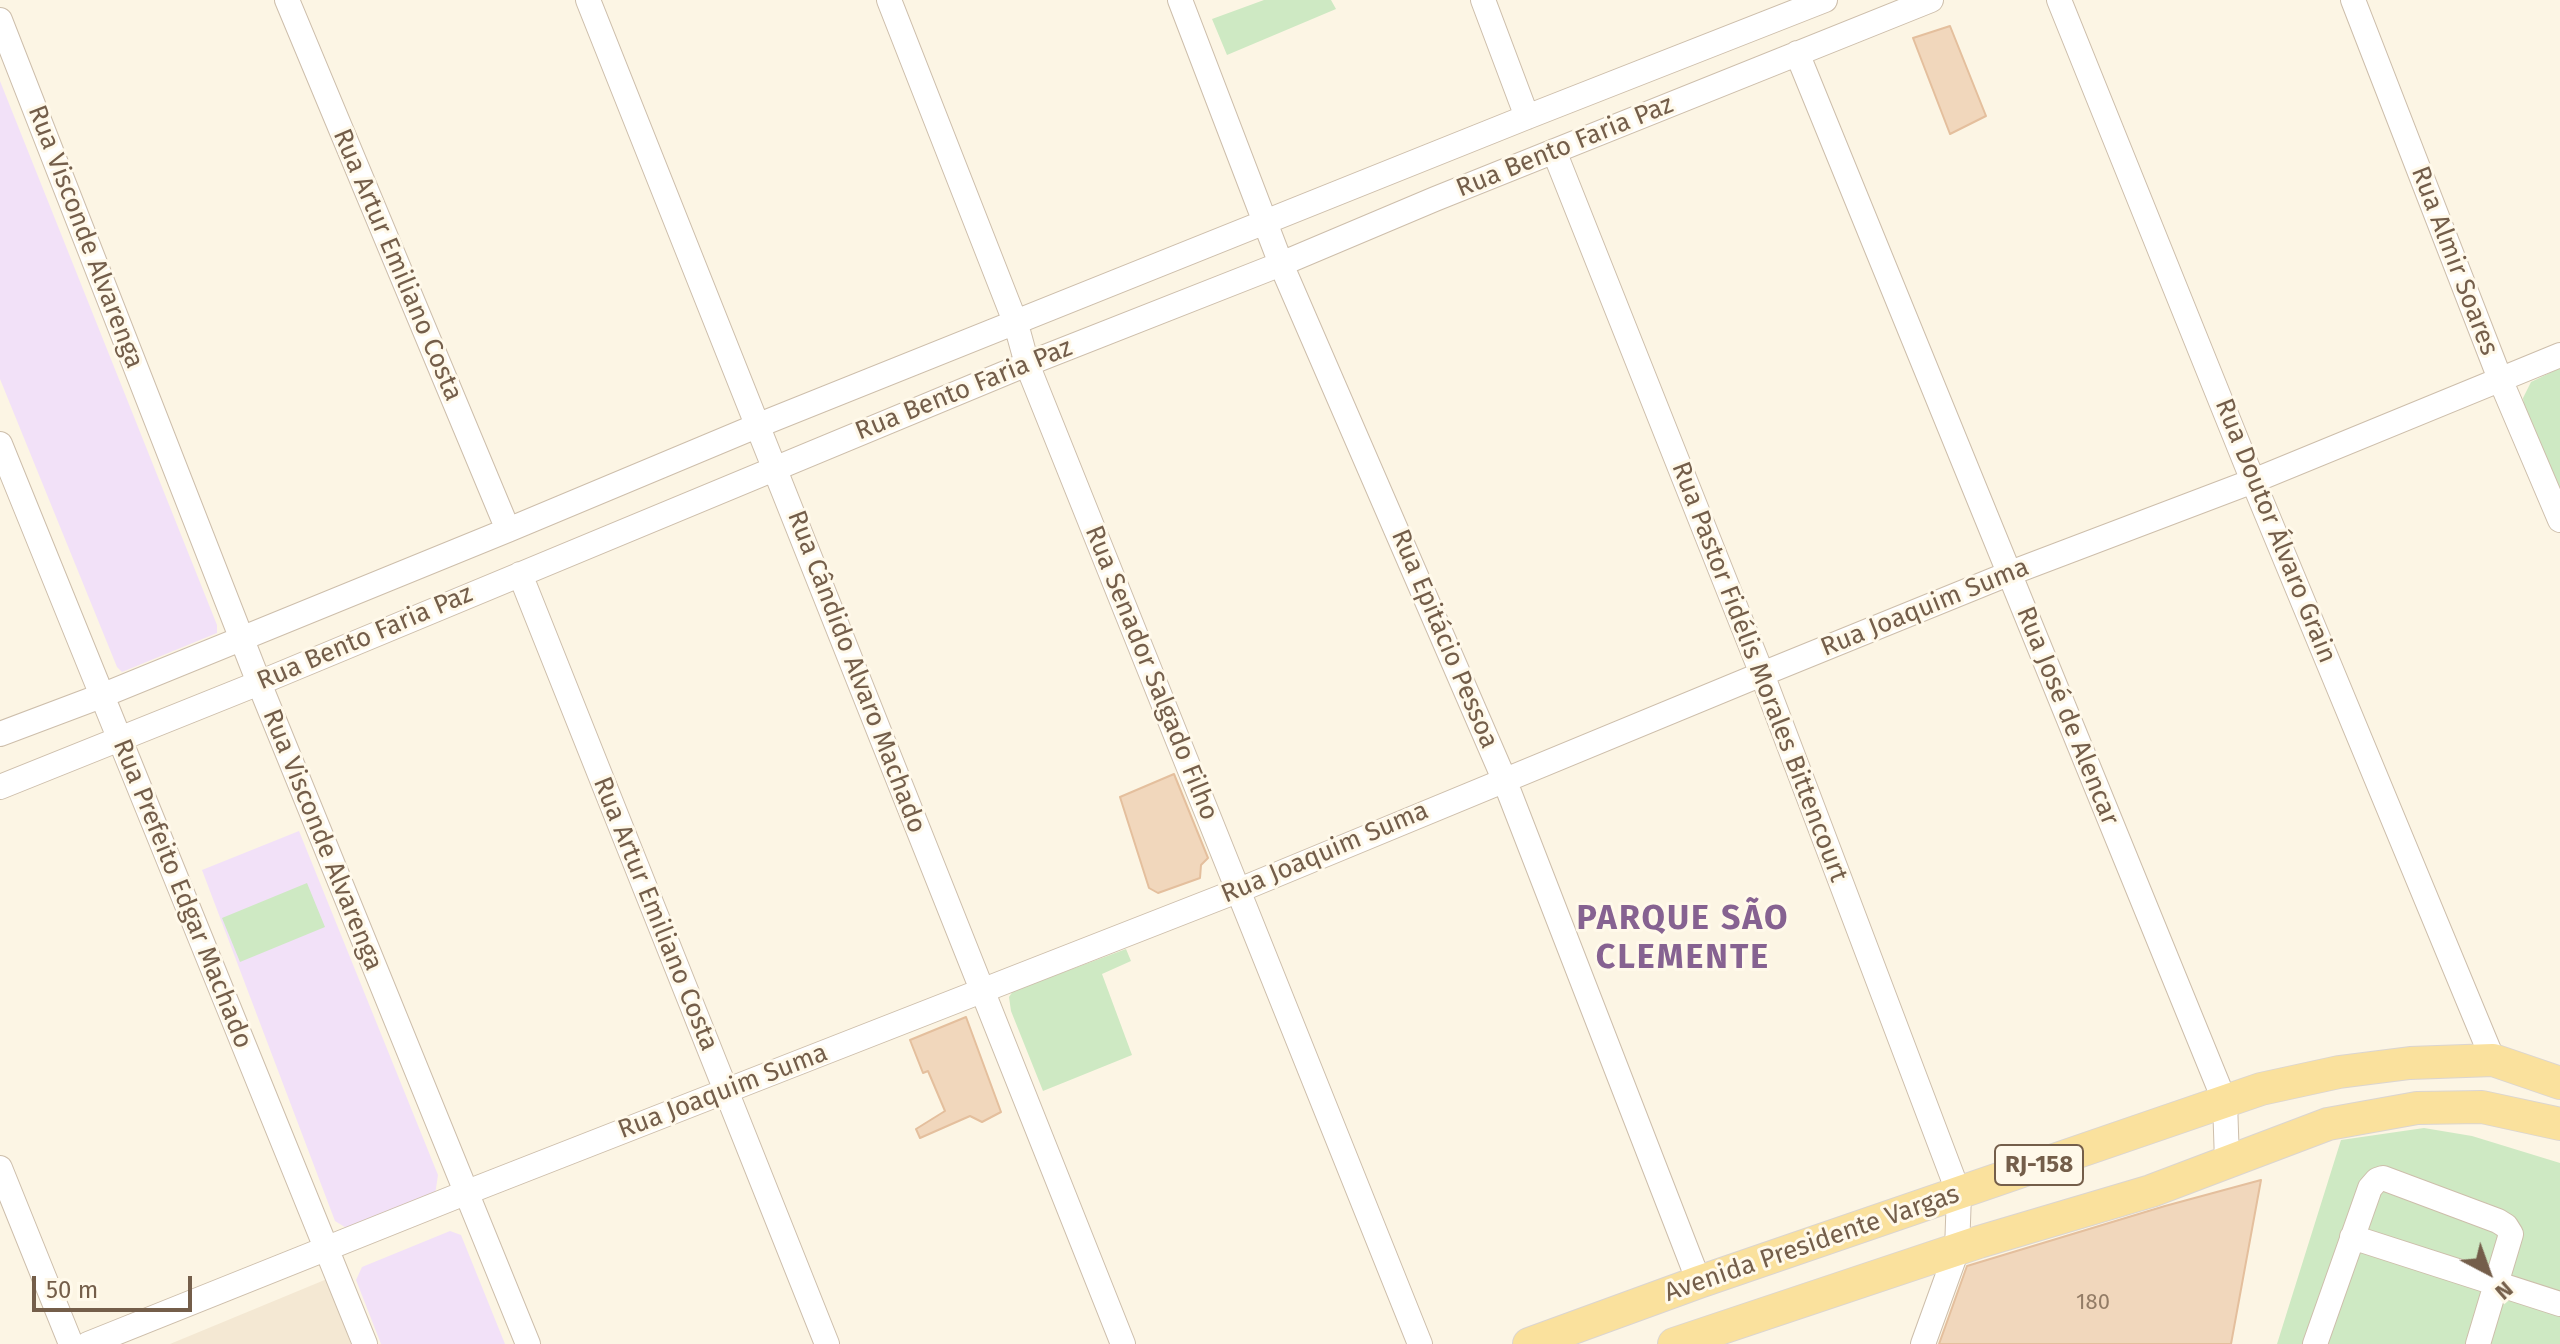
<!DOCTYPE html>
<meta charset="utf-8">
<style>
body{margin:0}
#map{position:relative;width:2560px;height:1344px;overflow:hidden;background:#fcf5e4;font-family:"Fira Sans",sans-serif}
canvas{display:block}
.north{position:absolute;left:2448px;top:1232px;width:80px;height:80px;-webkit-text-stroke:6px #fff9ea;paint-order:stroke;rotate:139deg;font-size:22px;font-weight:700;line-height:32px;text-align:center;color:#745e4a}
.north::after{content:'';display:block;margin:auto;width:28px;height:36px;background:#745e4a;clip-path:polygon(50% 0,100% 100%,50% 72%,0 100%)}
.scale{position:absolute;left:32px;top:1276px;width:160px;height:36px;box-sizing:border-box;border:4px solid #745e4a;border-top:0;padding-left:10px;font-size:24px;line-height:28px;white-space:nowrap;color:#745e4a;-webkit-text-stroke:6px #fff9ea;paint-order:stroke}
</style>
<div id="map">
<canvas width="2560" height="1344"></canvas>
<div class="north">N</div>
<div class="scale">50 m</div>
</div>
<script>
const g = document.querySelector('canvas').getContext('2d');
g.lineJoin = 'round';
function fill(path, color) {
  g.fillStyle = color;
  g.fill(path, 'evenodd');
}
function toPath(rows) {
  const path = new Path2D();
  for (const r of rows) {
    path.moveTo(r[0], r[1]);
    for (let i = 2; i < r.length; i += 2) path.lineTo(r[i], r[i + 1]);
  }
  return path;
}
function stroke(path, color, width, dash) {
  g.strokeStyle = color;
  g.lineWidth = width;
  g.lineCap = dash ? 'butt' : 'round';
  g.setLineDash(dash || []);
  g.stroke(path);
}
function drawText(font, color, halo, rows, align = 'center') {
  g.font = font + ' "Fira Sans",sans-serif';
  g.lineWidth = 6;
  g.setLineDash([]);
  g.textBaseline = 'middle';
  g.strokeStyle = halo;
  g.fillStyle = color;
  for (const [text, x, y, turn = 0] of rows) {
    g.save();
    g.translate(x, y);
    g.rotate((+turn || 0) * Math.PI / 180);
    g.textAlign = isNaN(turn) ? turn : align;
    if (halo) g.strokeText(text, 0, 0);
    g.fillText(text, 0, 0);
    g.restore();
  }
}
fill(toPath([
 [327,1279,351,1344,170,1344]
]), '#f4e8d3');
fill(toPath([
 [0,81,217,625,217,633,122,672,117,667,0,379],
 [299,831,438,1175,435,1195,348,1229,335,1221,202,870],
 [450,1231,461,1235,505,1344,381,1344,356,1280,362,1267]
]), '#f2e1f8');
fill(toPath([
 [1264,0,1331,0,1336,9,1227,55,1212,19],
 [2560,368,2560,496,2524,407,2523,398,2531,382],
 [307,883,325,927,240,962,222,918],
 [1126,949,1131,961,1102,974,1132,1055,1043,1091,1011,1011,1009,997,1013,991],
 [2424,1128,2472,1136,2560,1163,2560,1344,2277,1344,2341,1140]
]), '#cee9c3');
const building = toPath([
 [1950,26,1986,116,1950,134,1913,38,1950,26],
 [1174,774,1208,858,1201,865,1200,878,1158,893,1149,888,1120,797,1174,774],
 [966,1017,1001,1112,982,1122,970,1116,920,1138,916,1129,945,1111,928,1071,923,1073,910,1040,966,1017],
 [2261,1180,2231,1344,1939,1344,1967,1266,2165,1206,2261,1180]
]);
fill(building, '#f1d7bc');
stroke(building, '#e4bf9d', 2);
const minor = toPath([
 [287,0,508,530],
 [588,0,1123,1344],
 [889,0,1016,324,1027,364,1420,1344],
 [1180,0,1281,264,1504,779,1699,1282],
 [1483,0,1527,117],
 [2059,0,2253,481,2493,1060],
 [2353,0,2500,379,2560,520],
 [0,20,259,683,528,1344],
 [1797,53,2225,1102,2227,1161],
 [1554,151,1762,674,1959,1194,1957,1250,1923,1344],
 [0,444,365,1344],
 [520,574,827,1344],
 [0,734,101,696,508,530,759,425,1527,117,1825,0],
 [0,787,259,683,1027,364,1281,264,1435,199,1931,0],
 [0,1168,71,1344],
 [2352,1237,2560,1304],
 [88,1344,465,1193,1237,891,1762,674,2008,574,2253,481,2560,355],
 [2315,1344,2370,1188,2377,1180,2383,1178,2498,1221,2506,1226,2511,1234,2478,1344]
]);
const major = toPath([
 [1529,1344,1699,1282,2261,1089,2339,1072,2410,1063,2493,1060,2560,1083],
 [1674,1344,1979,1242,2151,1191,2328,1124,2417,1108,2482,1107,2560,1124]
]);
stroke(minor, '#cdbeab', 26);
stroke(major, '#dbd5d0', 34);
stroke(minor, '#fff', 24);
stroke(major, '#fae19d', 32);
drawText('22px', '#937c66', null, [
 ["180",2093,1303]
]);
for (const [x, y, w] of [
 [2039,1165,88]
]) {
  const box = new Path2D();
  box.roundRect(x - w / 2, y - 20, w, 40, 6);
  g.fillStyle = '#fff9ea';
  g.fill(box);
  stroke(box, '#745e4a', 2);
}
drawText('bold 24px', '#745e4a', null, [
 ["RJ-158",2039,1165]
]);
drawText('26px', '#745e4a', '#fff9ea', [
 ["Rua Bento Faria Paz",1565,147,-22],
 ["Rua Visconde Alvarenga",85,237,69],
 ["Rua Almir Soares",2454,261,69],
 ["Rua Artur Emiliano Costa",397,265,67],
 ["Rua Bento Faria Paz",964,390,-22],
 ["Rua Doutor Álvaro Grain",2275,531,68],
 ["Rua Joaquim Suma",1925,608,-22],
 ["Rua Bento Faria Paz",365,638,-23],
 ["Rua Epitácio Pessoa",1444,639,67],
 ["Rua Cândido Alvaro Machado",856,672,69],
 ["Rua Pastor Fidélis Morales Bittencourt",1759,672,69],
 ["Rua Senador Salgado Filho",1151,673,68],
 ["Rua José de Alencar",2067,716,68],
 ["Rua Visconde Alvarenga",322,840,68],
 ["Rua Joaquim Suma",1325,853,-23],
 ["Rua Prefeito Edgar Machado",182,894,68],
 ["Rua Artur Emiliano Costa",655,914,68],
 ["Rua Joaquim Suma",723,1092,-21],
 ["Avenida Presidente Vargas",1812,1244,-19]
]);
g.letterSpacing = '2px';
drawText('bold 34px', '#866291', '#fff9ea', [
 ["PARQUE SÃO",1683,920],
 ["CLEMENTE",1683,959]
]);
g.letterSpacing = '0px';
</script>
